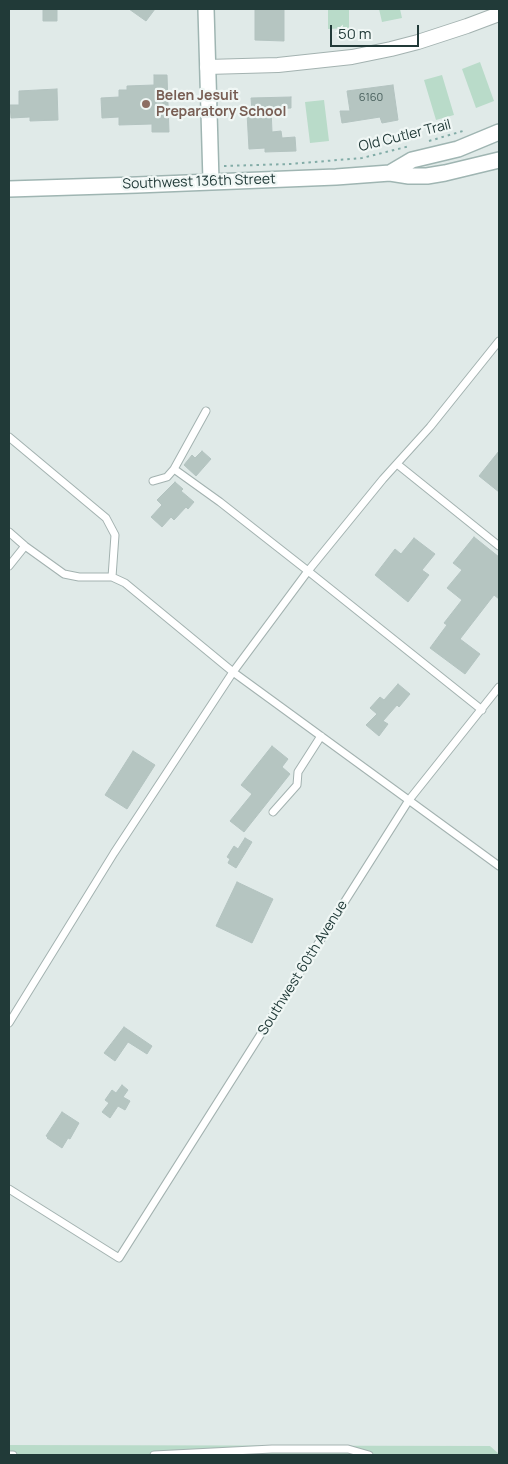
<!DOCTYPE html>
<style>
body{margin:0}
#map{position:relative;width:508px;height:1464px;overflow:hidden;background:#e0eae8;font-family:Manrope,sans-serif}
canvas{display:block}
.frame{position:absolute;inset:0;border:10px solid #213a38;pointer-events:none}
.scale{position:absolute;left:330px;top:25px;width:89px;height:22px;box-sizing:border-box;border:2px solid #213a38;border-top:0;padding-left:6px;font-size:15px;line-height:18px;white-space:nowrap;color:#213a38;-webkit-text-stroke:4px #f0f7f5;paint-order:stroke}
</style>
<div id="map">
<canvas width="508" height="1464"></canvas>
<div class="frame"></div>
<div class="scale">50 m</div>
</div>
<script>
const g = document.querySelector('canvas').getContext('2d');
g.lineJoin = 'round';
function fill(path, color) {
  g.fillStyle = color;
  g.fill(path, 'evenodd');
}
function toPath(rows) {
  const path = new Path2D();
  for (const r of rows) {
    path.moveTo(r[0], r[1]);
    for (let i = 2; i < r.length; i += 2) path.lineTo(r[i], r[i + 1]);
  }
  return path;
}
function stroke(path, color, width, dash) {
  g.strokeStyle = color;
  g.lineWidth = width;
  g.lineCap = dash ? 'butt' : 'round';
  g.setLineDash(dash || []);
  g.stroke(path);
}
function drawText(font, color, halo, rows, align = 'center') {
  g.font = font + ' Manrope,sans-serif';
  g.lineWidth = 4.5;
  g.setLineDash([]);
  g.textBaseline = 'middle';
  g.strokeStyle = halo;
  g.fillStyle = color;
  for (const [text, x, y, turn = 0] of rows) {
    g.save();
    g.translate(x, y);
    g.rotate((+turn || 0) * Math.PI / 180);
    g.textAlign = isNaN(turn) ? turn : align;
    if (halo) g.strokeText(text, 0, 0);
    g.fillText(text, 0, 0);
    g.restore();
  }
}
fill(toPath([
 [328,9,349,9,349,28,328,29],
 [379,9,400,9,402,18,382,22],
 [480,62,494,101,476,108,462,69],
 [442,75,454,115,436,120,424,80],
 [324,100,329,141,310,143,305,102],
 [9,1445,490,1446,499,1454,499,1455,9,1455]
]), '#b9dbc9');
const building = toPath([
 [43,9,57,9,57,21,43,21,43,9],
 [129,9,155,9,146,21,129,9],
 [255,9,284,9,284,41,255,40,255,9],
 [154,75,167,75,169,132,152,132,152,124,119,125,119,117,102,118,101,98,119,97,119,90,127,90,127,86,154,85,154,75],
 [393,85,398,120,382,123,380,117,342,123,340,111,350,111,347,91,393,85],
 [57,89,58,120,30,121,30,117,11,118,10,105,19,105,19,91,57,89],
 [291,97,291,108,271,109,272,132,281,131,282,138,295,137,296,151,265,152,265,148,249,149,247,113,252,112,251,98,291,97],
 [202,451,211,459,196,476,184,465,192,455,195,458,202,451],
 [499,451,499,492,479,476,499,451],
 [175,482,183,489,181,491,194,502,188,509,186,507,174,520,171,517,162,527,151,517,162,505,157,500,175,482],
 [474,537,499,557,499,599,494,595,460,639,480,654,465,674,430,648,447,625,444,623,462,600,447,588,462,570,453,563,474,537],
 [414,538,435,554,422,570,429,575,408,602,375,575,395,549,401,554,414,538],
 [398,684,410,694,399,707,397,705,383,721,388,724,379,736,366,725,377,714,370,708,380,697,384,700,398,684],
 [272,746,288,759,282,767,290,774,244,832,230,821,252,794,241,785,272,746],
 [133,751,155,765,127,809,105,795,133,751],
 [245,838,252,842,236,868,228,863,230,859,227,857,234,846,238,849,245,838],
 [237,882,273,899,252,943,216,926,237,882],
 [124,1027,152,1046,147,1054,128,1042,115,1061,104,1053,124,1027],
 [122,1085,128,1090,123,1097,130,1101,125,1110,118,1106,110,1118,102,1112,109,1103,105,1100,112,1090,116,1093,122,1085],
 [62,1112,79,1123,70,1139,68,1138,62,1148,47,1138,48,1137,46,1136,62,1112]
]);
fill(building, '#b5c5c1');
stroke(building, '#b3c3c0', 1);
const lane = toPath([
 [206,411,174,469,220,502,308,571,482,710],
 [9,437,106,518,115,535,112,577],
 [397,464,499,546],
 [153,481,167,477,174,469],
 [9,532,25,546,64,574,79,577,112,577,125,583,233,672,499,866],
 [9,566,25,546],
 [273,812,297,785,298,772,321,736],
 [9,1023,114,853,233,672,308,571,383,479,430,427,499,341],
 [9,1189,119,1258,409,800,499,687],
 [9,1455,13,1455],
 [154,1455,272,1449,348,1449,369,1455]
]);
const street = toPath([
 [207,67,278,65,352,57,391,49,418,42,467,26,499,14]
]);
const secondary = toPath([
 [206,9,211,181],
 [390,173,412,160,458,149,499,132],
 [9,189,137,185,336,177,390,173,409,176,427,176,445,173,499,160]
]);
stroke(lane, '#a3b2b0', 9);
stroke(street, '#a3b2b0', 16);
stroke(secondary, '#9fb5b2', 18);
stroke(toPath([
 [429,141,463,131],
 [224,166,290,164,362,158,410,146]
]), '#82aca7', 2, [2.5, 4]);
stroke(lane, '#fff', 7);
stroke(street, '#fff', 14);
stroke(secondary, '#fff', 15);
for (const [x, y, r, color] of [
 [146,104,5,"#8d6e63"]
]) {
  const dot = new Path2D();
  dot.arc(x, y, r, 0, 2 * Math.PI);
  g.fillStyle = color;
  g.fill(dot);
  stroke(dot, '#f0f7f5', 2);
}
drawText('11px', '#465d5a', null, [
 ["6160",371,98]
]);
drawText('bold 14px', '#785e54', '#f0f7f5', [
 ["Belen Jesuit",156,96],
 ["Preparatory School",156,112]
], 'left');
drawText('14px', '#213a38', '#f0f7f5', [
 ["Old Cutler Trail",405,136,-14],
 ["Southwest 136th Street",199,182,-2],
 ["Southwest 60th Avenue",303,968,-58]
]);
</script>
